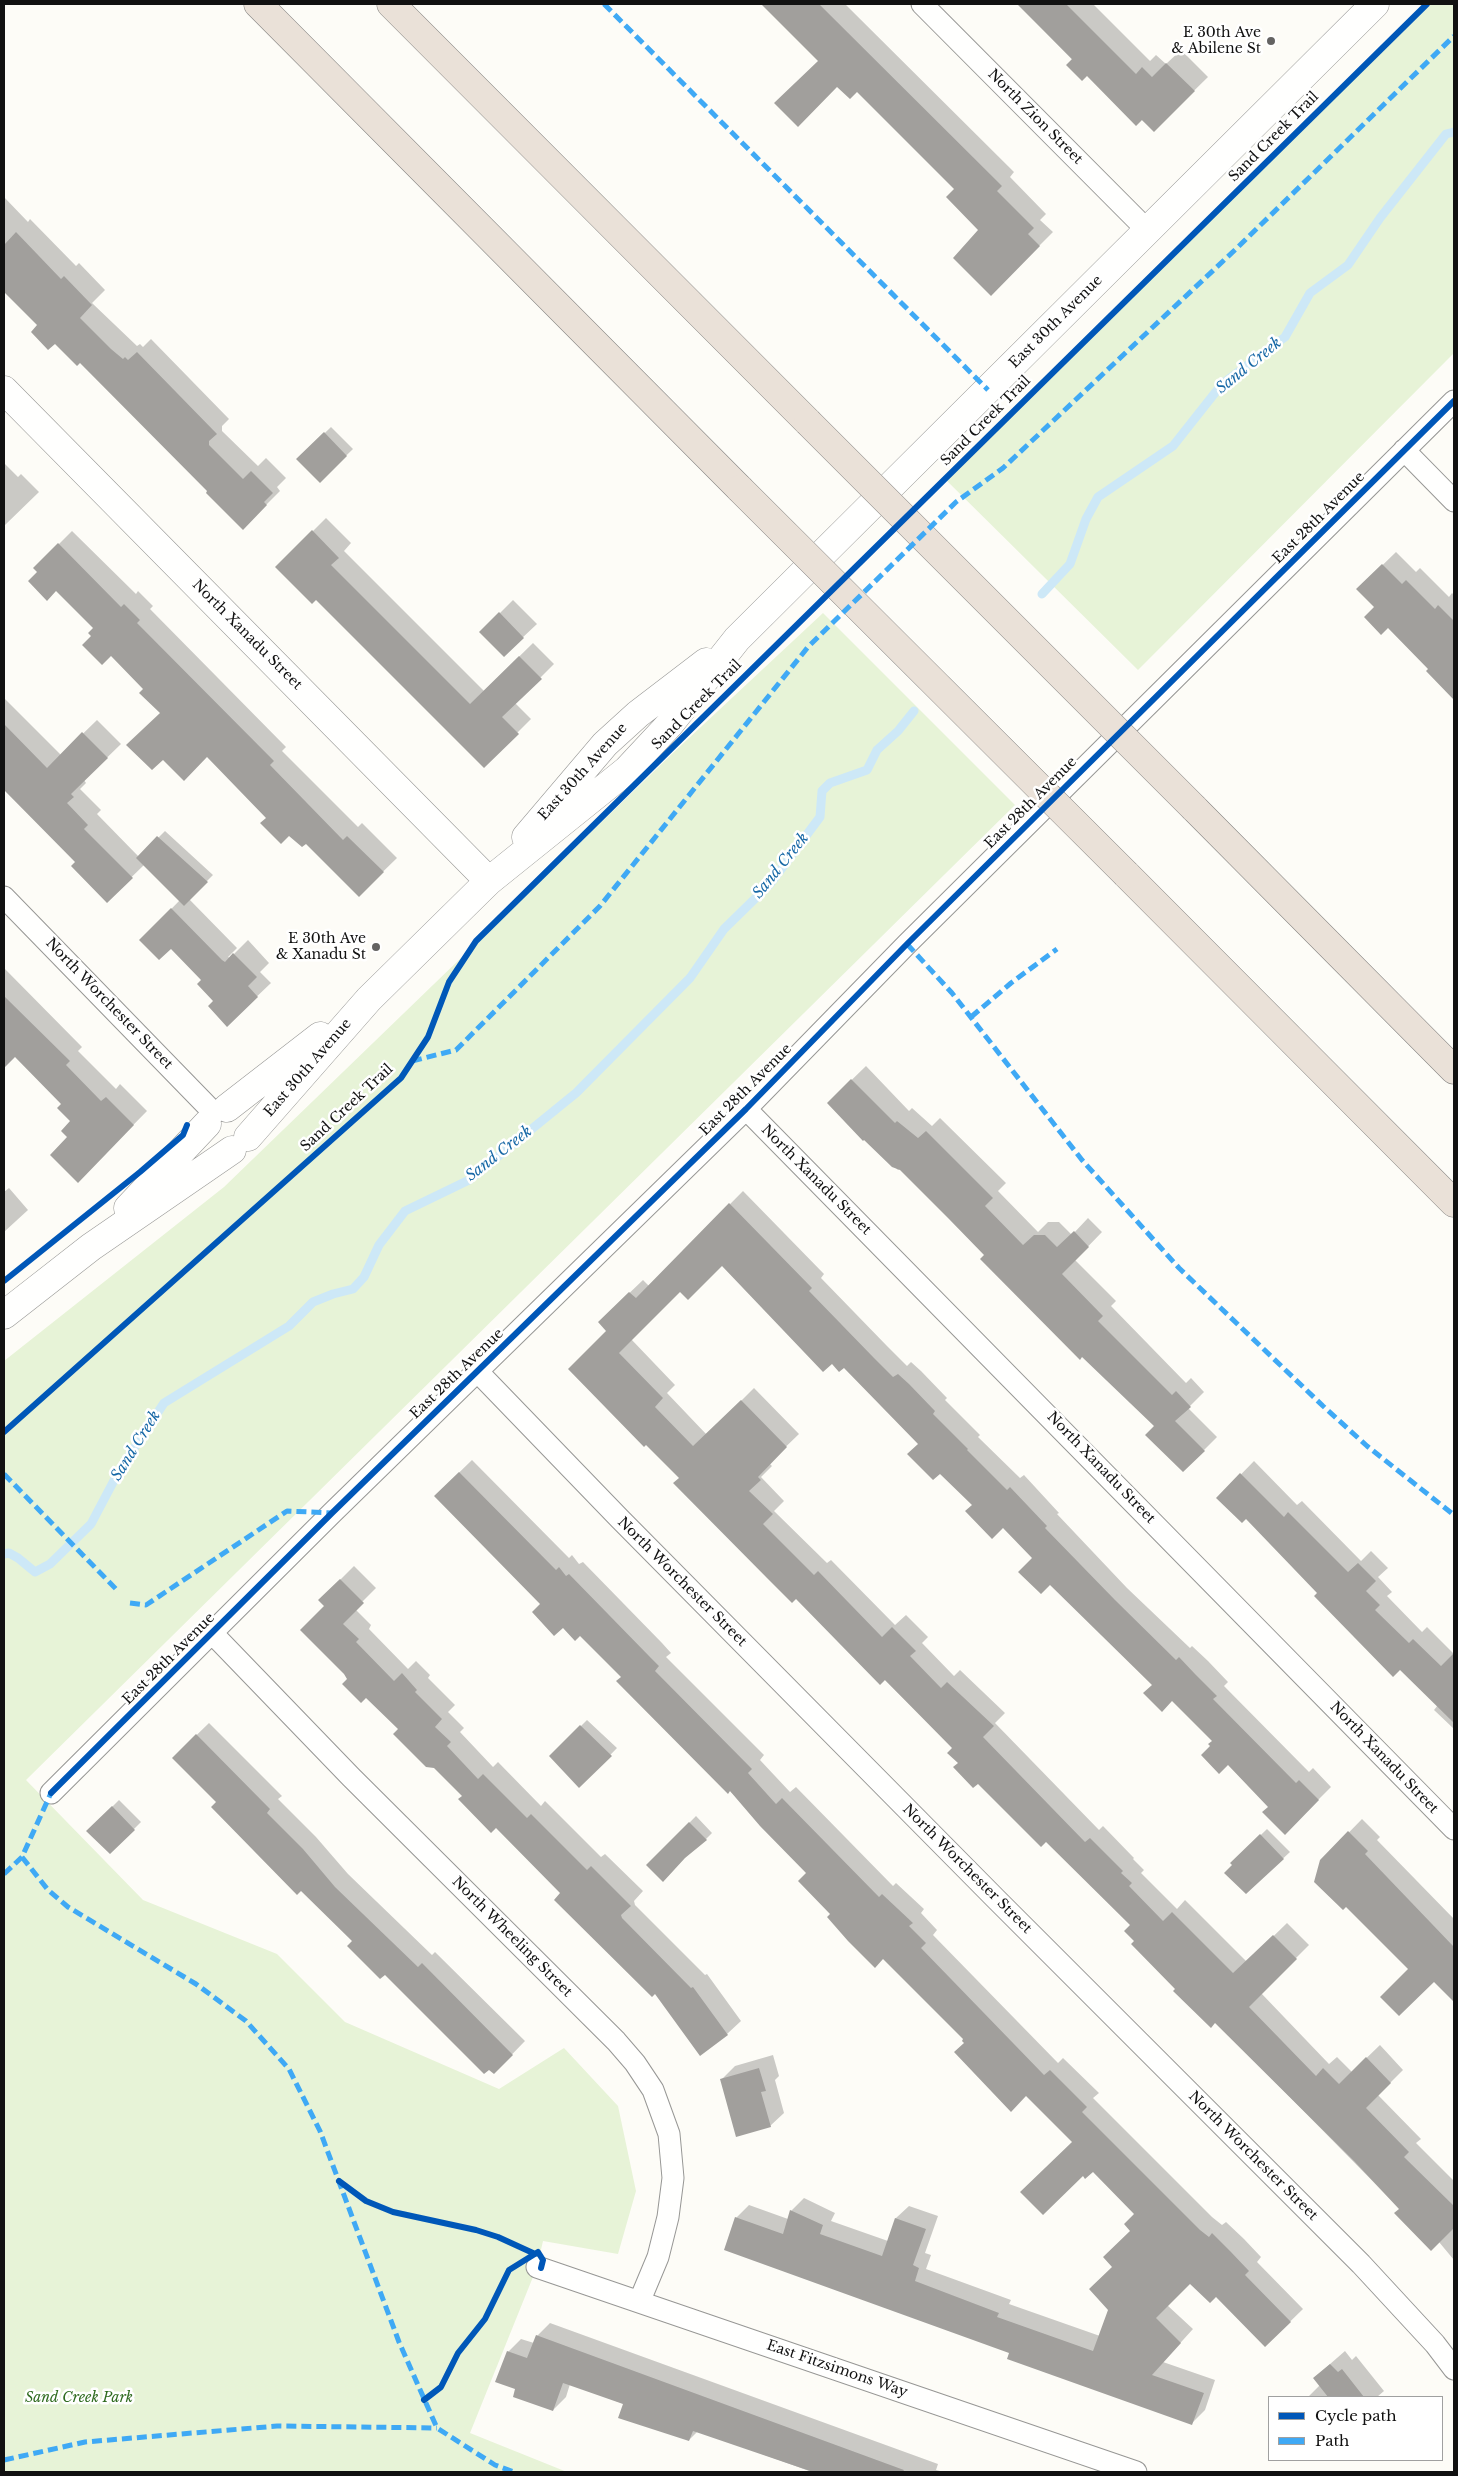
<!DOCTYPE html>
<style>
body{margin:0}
#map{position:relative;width:1458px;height:2476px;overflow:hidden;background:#fdfcf7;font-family:"Libre Baskerville",serif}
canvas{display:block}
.frame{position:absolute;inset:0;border:5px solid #111;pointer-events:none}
.legend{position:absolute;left:1268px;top:2396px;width:175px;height:65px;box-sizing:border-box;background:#fff;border:1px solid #a0a0a0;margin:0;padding:6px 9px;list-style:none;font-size:15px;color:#111}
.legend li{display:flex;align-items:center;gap:10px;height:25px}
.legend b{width:25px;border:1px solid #a0a0a0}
</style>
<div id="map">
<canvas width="1458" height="2476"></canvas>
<div class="frame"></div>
<ul class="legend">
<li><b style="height:6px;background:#0057b8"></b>Cycle path</li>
<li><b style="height:6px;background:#3fa9f5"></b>Path</li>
</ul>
</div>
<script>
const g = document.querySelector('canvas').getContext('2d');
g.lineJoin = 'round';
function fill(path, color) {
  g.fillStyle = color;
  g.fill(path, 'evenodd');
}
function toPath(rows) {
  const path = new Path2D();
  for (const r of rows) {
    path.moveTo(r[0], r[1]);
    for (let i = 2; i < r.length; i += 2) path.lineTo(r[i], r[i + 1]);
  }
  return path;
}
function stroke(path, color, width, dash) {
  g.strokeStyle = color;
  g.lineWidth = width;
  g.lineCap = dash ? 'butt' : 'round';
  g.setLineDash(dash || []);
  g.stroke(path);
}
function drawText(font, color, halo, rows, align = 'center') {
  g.font = font + ' "Libre Baskerville",serif';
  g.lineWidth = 5;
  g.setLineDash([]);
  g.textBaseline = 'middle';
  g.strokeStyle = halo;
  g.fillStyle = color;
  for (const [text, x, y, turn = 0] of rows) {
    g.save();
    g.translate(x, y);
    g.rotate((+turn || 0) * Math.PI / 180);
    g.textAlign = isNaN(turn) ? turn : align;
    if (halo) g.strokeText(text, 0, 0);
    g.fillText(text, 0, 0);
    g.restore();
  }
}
fill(toPath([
 [1431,4,1454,4,1454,353,1138,670,945,479],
 [823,613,1015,805,26,1780,143,1900,277,1954,345,2022,499,2089,564,2048,618,2106,636,2191,618,2254,543,2241,537,2267,470,2433,567,2472,4,2472,4,1361,224,1187,674,752]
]), '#e7f3d7');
fill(toPath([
 [762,4,845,4,1014,172,1010,177,1046,214,1040,220,1053,232,991,294,980,230,956,189,857,91,819,61],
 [1018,4,1093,4,1150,61,1156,55,1166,64,1181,50,1208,77,1154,130,1087,75],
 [4,197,28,222,30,219,76,266,79,263,105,290,92,303,137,346,140,344,143,347,151,339,229,419,222,426,222,431,258,466,266,458,286,478,277,487,280,491,243,528,209,491,80,361,39,325,4,289],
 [331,427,353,449,320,481,298,459],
 [4,463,18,477,21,474,39,492,4,526],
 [326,518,351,543,344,551,484,691,533,643,554,664,515,703,531,719,484,766,316,598,277,567],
 [72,531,136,594,138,591,153,606,150,609,286,747,282,751,358,827,362,823,397,858,359,895,306,842,267,818,207,756,162,713,145,689,92,636,94,628,35,568],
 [1396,552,1416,572,1420,568,1449,597,1452,593,1454,595,1454,687,1449,693,1376,607,1358,589],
 [513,600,537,624,504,655,481,632],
 [4,698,61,755,97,720,121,744,84,780,86,783,80,789,101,810,97,814,139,857,165,831,213,875,189,899,237,948,228,957,230,958,248,940,269,963,260,972,271,983,227,1025,203,980,171,947,141,940,180,900,145,864,107,901,77,862,4,788],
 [4,968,82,1047,78,1051,116,1089,120,1084,147,1111,78,1181,69,1137,72,1121,63,1104,15,1056,4,1066],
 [866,1066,909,1111,912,1108,932,1126,940,1118,1006,1183,998,1191,1038,1232,1048,1222,1059,1222,1072,1235,1088,1218,1102,1232,1075,1260,1116,1301,1111,1306,1186,1383,1191,1378,1204,1392,1188,1408,1217,1437,1204,1450,1156,1426,900,1169,898,1170,828,1103],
 [9,1188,28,1210,4,1232,4,1192],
 [743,1191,824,1274,821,1278,887,1346,907,1366,911,1362,921,1371,947,1398,945,1400,980,1435,978,1437,1020,1478,1024,1475,1059,1513,1057,1514,1127,1588,1190,1648,1192,1646,1208,1661,1228,1682,1224,1686,1309,1772,1313,1768,1331,1787,1285,1833,1270,1807,1211,1746,1213,1741,1172,1700,1153,1685,1003,1526,973,1505,919,1444,844,1366,723,1265,680,1290,631,1339,675,1385,667,1393,707,1435,754,1388,799,1434,769,1463,772,1466,761,1477,784,1501,774,1511,827,1563,831,1560,895,1625,906,1615,928,1637,922,1643,954,1676,960,1670,1005,1713,995,1723,1099,1830,1103,1826,1134,1858,1133,1859,1144,1870,1141,1873,1177,1909,1185,1900,1247,1962,1287,1923,1309,1945,1261,1993,1329,2064,1337,2057,1352,2072,1380,2045,1403,2070,1378,2095,1421,2139,1416,2143,1454,2181,1454,2260,1439,2242,1400,2209,1216,2022,1177,1989,1135,1941,1132,1925,1046,1840,959,1763,954,1748,680,1478,608,1331,599,1322,643,1280,649,1286],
 [472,1460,569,1558,572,1555,579,1564,583,1562,662,1643,671,1653,666,1657,764,1755,760,1760,790,1792,796,1787,893,1886,896,1883,924,1909,921,1913,937,1930,933,1935,1058,2063,1063,2058,1099,2093,1093,2098,1212,2217,1222,2225,1226,2222,1244,2239,1261,2257,1257,2262,1303,2309,1265,2346,1216,2295,1190,2282,1167,2305,1193,2329,1163,2362,1215,2380,1205,2410,1192,2423,1011,2352,736,2218,749,2205,788,2219,791,2211,804,2198,835,2213,831,2221,888,2241,896,2218,909,2206,938,2216,925,2253,931,2255,926,2269,1011,2300,1009,2304,1100,2336,1110,2309,1114,2267,1132,2231,1135,2214,1073,2142,1026,2095,965,2043,965,2039,883,1958,832,1913,808,1873,622,1677,580,1634,542,1604,435,1496],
 [1254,1461,1297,1505,1302,1501,1361,1561,1371,1551,1388,1568,1378,1577,1392,1592,1387,1596,1422,1632,1427,1627,1454,1654,1454,1729,1434,1710,1438,1705,1319,1593,1246,1517,1218,1498],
 [354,1566,376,1588,355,1609,371,1625,369,1629,408,1669,416,1661,430,1675,428,1678,455,1705,448,1712,464,1728,460,1732,493,1767,498,1762,541,1806,545,1801,601,1857,605,1854,643,1891,634,1901,635,1905,705,1975,707,1974,741,2021,727,2034,655,1992,562,1893,349,1679,326,1606,320,1600],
 [587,1720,617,1748,579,1787,551,1756],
 [209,1723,282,1796,278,1799,316,1837,348,1874,432,1955,435,1952,525,2041,494,2073,354,1941,173,1758],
 [119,1800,141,1822,110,1853,88,1831],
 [696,1816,712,1833,706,1839,648,1865],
 [1362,1819,1380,1837,1377,1840,1454,1919,1454,2001,1434,1980,1410,1969,1321,1861],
 [1267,1829,1290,1852,1246,1893,1232,1863],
 [773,2055,779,2076,775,2080,784,2113,770,2126,722,2079,735,2066],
 [550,2323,938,2464,936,2470,944,2472,812,2472,698,2431,689,2440,624,2404,570,2384,566,2397,553,2410,517,2389,508,2352,521,2339,534,2343,537,2336],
 [1345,2351,1352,2360,1356,2356,1384,2391,1377,2397,1308,2397,1320,2385,1314,2378]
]), '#0003');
stroke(toPath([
 [1042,594,1070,564,1086,519,1098,497,1173,446,1222,384,1285,337,1310,293,1348,265,1380,218,1446,134,1454,132],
 [4,1554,9,1553,18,1558,35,1572,50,1564,91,1524,119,1471,164,1403,289,1326,313,1302,333,1294,353,1289,364,1277,379,1245,405,1211,469,1180,576,1093,690,978,724,929,770,884,820,817,822,791,830,783,867,770,877,750,898,731,914,711]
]), '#cde8f7', 9);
fill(toPath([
 [761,4,819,4,1002,186,997,191,1034,228,1028,234,1040,246,991,296,953,258,978,230,946,197,954,189,857,92,850,99,837,87,798,127,774,103,818,61],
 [1017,4,1066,4,1136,74,1142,67,1152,77,1166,63,1195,91,1154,132,1142,120,1136,126,1087,76,1082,81,1066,65,1072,59],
 [16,232,61,279,64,276,92,305,80,318,111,349,123,359,125,357,128,360,137,352,217,434,209,441,209,445,243,479,251,471,273,493,264,502,267,505,243,530,206,493,207,491,80,363,77,366,55,344,48,350,31,332,37,325,4,292,4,245],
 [324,432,347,456,320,483,296,459],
 [312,530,339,558,331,565,470,704,519,656,542,679,502,717,519,734,484,768,316,600,312,604,275,567],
 [58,543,121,607,124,604,140,620,137,623,274,761,270,765,343,840,347,836,384,872,359,897,306,844,302,847,289,836,281,844,260,823,266,818,207,757,184,781,163,760,152,770,126,745,160,713,139,693,143,689,111,656,102,665,82,645,91,636,88,633,93,628,56,591,47,601,28,581,37,572,33,568],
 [1382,564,1402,584,1406,580,1435,609,1438,605,1454,621,1454,700,1426,671,1428,669,1388,628,1381,635,1364,617,1374,607,1356,589],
 [499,612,524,638,504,657,479,632],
 [4,724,47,768,82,732,108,758,71,794,74,797,67,803,88,825,84,829,133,878,107,903,71,866,75,862,4,790],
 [157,836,208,882,184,906,136,858],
 [171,908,222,960,225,962,233,953,257,977,248,986,258,997,227,1027,208,1006,213,1001,197,984,201,980,171,949,159,960,139,940],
 [4,996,70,1061,66,1065,101,1101,106,1097,134,1125,78,1183,50,1155,67,1137,61,1131,70,1121,57,1108,61,1104,15,1057,4,1068],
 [851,1079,895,1123,897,1121,918,1138,926,1131,993,1198,985,1206,1023,1245,1034,1235,1045,1235,1057,1247,1074,1231,1089,1247,1062,1274,1103,1316,1098,1321,1172,1395,1176,1391,1191,1407,1175,1421,1205,1451,1183,1472,1145,1435,1154,1426,1082,1357,1080,1360,980,1259,984,1255,949,1219,900,1170,892,1167,864,1140,863,1141,827,1103],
 [729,1203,812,1288,809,1291,874,1358,893,1377,898,1374,909,1384,935,1411,933,1414,968,1449,967,1450,1007,1490,1010,1487,1047,1526,1045,1528,1115,1600,1176,1660,1179,1657,1195,1674,1217,1696,1213,1699,1296,1783,1299,1780,1319,1800,1285,1835,1262,1812,1268,1807,1228,1765,1219,1774,1201,1755,1210,1746,1208,1744,1212,1741,1172,1701,1162,1712,1143,1693,1152,1685,1050,1585,1041,1594,1018,1572,1032,1558,1003,1528,992,1539,965,1511,972,1505,940,1474,933,1480,907,1454,918,1444,844,1368,839,1372,832,1364,823,1372,722,1266,688,1300,680,1292,619,1353,663,1398,655,1407,693,1446,741,1400,787,1447,758,1477,761,1480,749,1491,773,1514,763,1524,814,1575,818,1571,882,1637,892,1627,916,1651,910,1656,941,1688,947,1682,994,1726,983,1737,1085,1842,1090,1838,1123,1871,1121,1873,1132,1883,1129,1886,1163,1921,1172,1912,1233,1973,1273,1935,1297,1959,1249,2007,1316,2076,1323,2068,1339,2084,1366,2057,1391,2083,1366,2108,1409,2152,1404,2157,1454,2206,1454,2228,1431,2251,1394,2213,1399,2209,1354,2161,1215,2023,1211,2028,1173,1991,1175,1989,1131,1944,1134,1941,1124,1931,1130,1925,1046,1842,1041,1847,978,1784,973,1788,953,1767,958,1763,947,1753,952,1748,885,1680,880,1685,796,1599,792,1603,767,1578,673,1483,679,1478,646,1445,644,1447,568,1369,606,1331,598,1322,629,1292,636,1298],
 [459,1472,556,1570,559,1567,566,1576,569,1574,649,1656,659,1666,655,1671,752,1769,748,1773,776,1804,782,1798,879,1897,882,1894,913,1923,909,1926,926,1943,921,1948,1044,2075,1050,2070,1087,2107,1082,2112,1200,2230,1209,2237,1212,2233,1231,2252,1249,2271,1245,2275,1291,2322,1265,2347,1216,2297,1210,2303,1190,2284,1156,2318,1181,2343,1152,2375,1204,2393,1192,2425,1007,2359,1009,2353,724,2250,735,2217,783,2234,790,2210,823,2225,820,2234,882,2256,895,2218,926,2229,913,2265,919,2268,915,2281,999,2313,997,2317,1093,2351,1108,2310,1089,2289,1112,2267,1103,2257,1130,2231,1124,2224,1134,2214,1093,2172,1085,2179,1083,2176,1043,2215,1020,2192,1072,2142,1026,2096,1011,2112,954,2052,964,2043,962,2041,963,2039,883,1959,875,1968,848,1941,827,1917,830,1914,798,1881,806,1873,760,1826,730,1791,728,1794,616,1681,621,1677,580,1636,575,1641,563,1628,554,1636,532,1612,540,1604,434,1496],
 [1240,1473,1284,1517,1288,1512,1348,1572,1358,1563,1376,1581,1366,1591,1380,1605,1375,1610,1409,1643,1413,1639,1441,1666,1454,1653,1454,1723,1400,1670,1393,1677,1314,1596,1317,1593,1246,1519,1242,1523,1216,1498],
 [340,1579,364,1603,343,1624,359,1639,356,1642,394,1681,402,1673,417,1690,415,1692,442,1719,435,1727,451,1742,447,1746,478,1779,483,1774,527,1818,531,1814,587,1870,591,1866,631,1906,621,1915,622,1918,691,1988,693,1987,728,2035,700,2056,655,1994,652,1997,554,1900,560,1893,496,1828,491,1833,458,1799,462,1796,434,1768,426,1767,393,1734,398,1729,366,1698,361,1703,342,1684,347,1679,344,1674,300,1630,324,1606,318,1600],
 [580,1725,612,1756,579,1788,549,1756],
 [196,1734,270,1809,267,1813,303,1849,335,1887,418,1967,422,1963,513,2055,494,2074,489,2070,484,2074,385,1975,380,1979,347,1946,352,1941,301,1891,297,1895,211,1807,216,1802,172,1758],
 [112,1806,135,1830,110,1854,86,1831],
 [689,1822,707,1840,685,1858,663,1882,646,1865],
 [1348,1831,1368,1851,1365,1854,1454,1947,1454,2002,1434,1982,1399,2016,1380,1997,1408,1969,1346,1907,1343,1910,1314,1882,1320,1860],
 [1260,1834,1284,1859,1246,1894,1224,1873,1232,1865,1230,1863],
 [759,2068,766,2091,761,2092,771,2127,736,2137,720,2079],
 [536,2335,904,2470,903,2472,813,2472,693,2431,689,2441,618,2418,623,2404,563,2383,553,2411,513,2397,515,2389,495,2382,507,2351,527,2358],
 [1330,2364,1338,2372,1342,2369,1364,2397,1328,2397,1313,2378]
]), '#a19f9c');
const minor = toPath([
 [922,4,1148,231],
 [1404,450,1454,501],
 [4,897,214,1113],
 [746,1109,1454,1829],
 [477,1371,619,1518,997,1900,1361,2264,1435,2344,1454,2369],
 [212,1633,351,1777,616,2041,635,2063,653,2090,669,2134,673,2178,668,2217,658,2257,640,2300],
 [51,1793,332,1513,746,1109,907,944,1454,401],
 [537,2267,1136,2472]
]);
const tertiary = toPath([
 [4,390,489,881],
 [526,837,605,744,638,714,706,662],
 [227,1108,320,1036],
 [248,1137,369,999,489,881,627,770,669,725,737,639,1375,4],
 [128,1208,207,1124],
 [4,1315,91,1247,232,1150]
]);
const motorway = toPath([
 [258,4,740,489],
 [391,4,808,422],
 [1194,808,1454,1070],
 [1126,874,1454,1203]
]);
stroke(minor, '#979795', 23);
stroke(tertiary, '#979795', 29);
stroke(motorway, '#858482', 29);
stroke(minor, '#fffffe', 21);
stroke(tertiary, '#fffffe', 28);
stroke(motorway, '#eae1d8', 28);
const motorwayBridge = toPath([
 [808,422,1194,808],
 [740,489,1126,874]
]);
stroke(motorwayBridge, '#858482', 29, []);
stroke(motorwayBridge, '#eae1d8', 28);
stroke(toPath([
 [604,4,988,390],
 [907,944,952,993,1082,1160,1179,1268,1323,1406,1367,1446,1454,1515],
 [971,1017,1011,983,1057,949],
 [412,1061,456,1050,600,906,808,647,956,502,1003,468,1237,248,1454,36],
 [4,1474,116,1589],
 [130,1603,146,1605,287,1511,332,1513],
 [22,1857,48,1890,68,1907,196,1984,246,2021,289,2069,320,2131,399,2342,437,2428,495,2465,514,2472],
 [4,1874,22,1857,51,1793],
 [4,2460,85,2442,277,2426,437,2428]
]), '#3fa9f5', 5, [10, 5]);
stroke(toPath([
 [4,1281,140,1172,183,1135,187,1125],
 [4,1432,401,1078,428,1037,449,982,476,941,1427,4],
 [51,1793,332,1513,746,1109,907,944,1454,401],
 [339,2181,366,2201,393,2212,476,2230,498,2237,533,2253],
 [424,2400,441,2387,458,2353,485,2319,509,2270,538,2252,543,2260,541,2268]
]), '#0057b8', 6);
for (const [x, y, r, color] of [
 [1271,41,5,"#646362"],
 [376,947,5,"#646362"]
]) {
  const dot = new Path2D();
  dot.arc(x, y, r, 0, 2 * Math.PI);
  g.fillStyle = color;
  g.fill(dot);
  stroke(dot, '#fff', 2);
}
drawText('14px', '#111', '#fff', [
 ["E 30th Ave",1261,33],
 ["& Abilene St",1261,49],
 ["E 30th Ave",366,939],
 ["& Xanadu St",366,955]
], 'right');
drawText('14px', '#111', '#fff', [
 ["North Zion Street",1035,117,45],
 ["Sand Creek Trail",1274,137,-45],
 ["East 30th Avenue",1056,322,-45],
 ["Sand Creek Trail",986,421,-45],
 ["East 28th Avenue",1319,518,-45],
 ["North Xanadu Street",247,635,45],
 ["Sand Creek Trail",697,705,-45],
 ["East 30th Avenue",583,772,-48],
 ["East 28th Avenue",1031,803,-45],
 ["North Worchester Street",109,1004,46],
 ["East 30th Avenue",308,1068,-49],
 ["East 28th Avenue",746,1090,-45],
 ["Sand Creek Trail",347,1108,-43],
 ["North Xanadu Street",816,1180,45],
 ["East 28th Avenue",457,1374,-44],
 ["North Xanadu Street",1101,1468,46],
 ["North Worchester Street",682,1582,45],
 ["East 28th Avenue",169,1659,-45],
 ["North Xanadu Street",1384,1758,46],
 ["North Worchester Street",967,1869,45],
 ["North Wheeling Street",512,1937,45],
 ["North Worchester Street",1253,2156,45],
 ["East Fitzsimons Way",837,2369,19]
]);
drawText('italic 14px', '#2f6b1f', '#fff', [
 ["Sand Creek Park",79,2398]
]);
drawText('italic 15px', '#1768a6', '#fff', [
 ["Sand Creek",1249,366,-39],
 ["Sand Creek",781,866,-51],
 ["Sand Creek",499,1154,-38],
 ["Sand Creek",136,1446,-58]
]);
</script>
